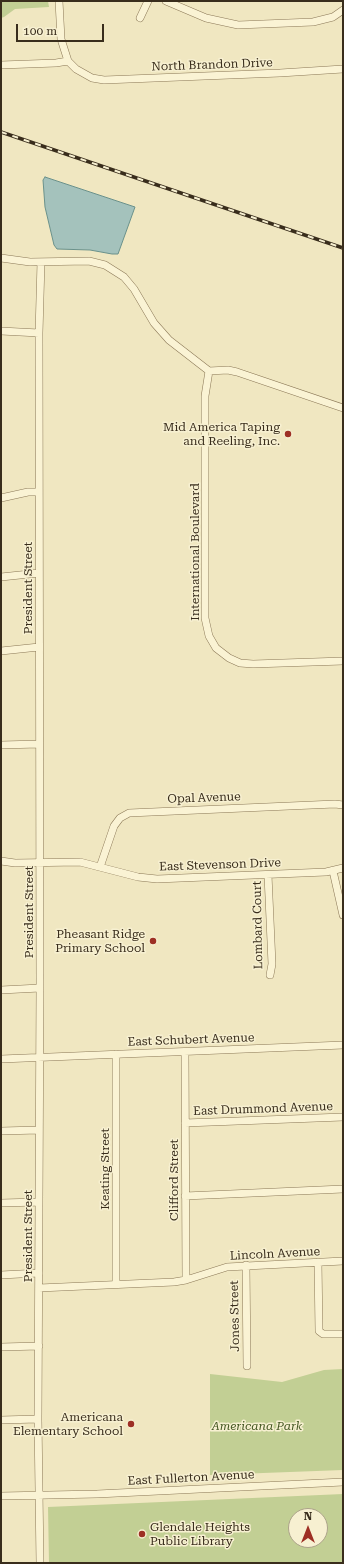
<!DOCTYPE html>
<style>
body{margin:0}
#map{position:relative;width:344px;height:1564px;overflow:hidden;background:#f0e7c1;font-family:"Roboto Serif",serif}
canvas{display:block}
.frame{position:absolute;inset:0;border:2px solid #392d1c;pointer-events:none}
.north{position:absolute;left:288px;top:1508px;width:40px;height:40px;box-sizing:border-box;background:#f7f0d1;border:1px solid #aba289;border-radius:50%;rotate:0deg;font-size:11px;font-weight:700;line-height:16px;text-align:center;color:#392d1c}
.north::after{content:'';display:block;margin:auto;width:14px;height:18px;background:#9d2f24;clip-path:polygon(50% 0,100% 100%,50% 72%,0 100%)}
.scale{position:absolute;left:16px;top:24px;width:88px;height:18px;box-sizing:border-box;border:2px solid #392d1c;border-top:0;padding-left:5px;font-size:12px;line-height:14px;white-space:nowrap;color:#392d1c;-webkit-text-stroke:3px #f7f0d1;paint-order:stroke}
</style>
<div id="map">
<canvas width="344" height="1564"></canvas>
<div class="frame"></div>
<div class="north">N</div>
<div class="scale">100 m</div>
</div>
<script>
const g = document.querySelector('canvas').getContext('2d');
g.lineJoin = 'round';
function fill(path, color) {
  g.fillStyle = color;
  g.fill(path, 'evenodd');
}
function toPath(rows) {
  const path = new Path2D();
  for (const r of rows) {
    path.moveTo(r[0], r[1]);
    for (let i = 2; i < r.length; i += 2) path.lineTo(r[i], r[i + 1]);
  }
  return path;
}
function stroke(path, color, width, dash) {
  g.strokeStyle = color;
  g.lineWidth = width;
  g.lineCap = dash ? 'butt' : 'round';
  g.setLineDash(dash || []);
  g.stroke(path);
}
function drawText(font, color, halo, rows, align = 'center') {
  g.font = font + ' "Roboto Serif",serif';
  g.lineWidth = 3;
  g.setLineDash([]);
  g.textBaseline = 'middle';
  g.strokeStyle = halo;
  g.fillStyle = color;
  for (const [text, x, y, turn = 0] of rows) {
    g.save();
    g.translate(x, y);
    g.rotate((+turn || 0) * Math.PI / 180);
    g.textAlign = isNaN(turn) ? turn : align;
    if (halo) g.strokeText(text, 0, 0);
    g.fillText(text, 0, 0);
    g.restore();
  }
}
fill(toPath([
 [1,1,48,1,49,7,15,9,4,17,1,18],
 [343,1369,343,1470,210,1475,210,1374,282,1382,324,1370],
 [343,1494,343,1563,49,1563,48,1507],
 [296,1516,320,1516,320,1540,296,1540]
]), '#c2cf94');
const water = toPath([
 [45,177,135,207,118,254,112,254,90,250,57,249,54,245,45,207,43,180,45,177]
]);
fill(water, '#a4c2bc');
stroke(water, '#6a918b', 1);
const minor = toPath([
 [59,1,61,39,68,61,76,69,92,78,104,80,280,73,343,69],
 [166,1,206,18,238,25,313,22,333,17,343,10],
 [140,18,148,1],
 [1,65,56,63,68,61],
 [1,258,30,262,89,261,105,265,124,277,134,289,154,323,169,340,209,371,228,370,237,372,343,408],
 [1,331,39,333],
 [209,371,205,396,205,618,209,636,216,648,229,658,240,663,253,664,343,661],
 [1,498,28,492,39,492],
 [1,577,39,573],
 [1,651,39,647],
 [1,745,39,744],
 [1,861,15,863,80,862,138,877,157,879,326,872,343,868],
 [100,867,114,826,120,818,129,813,335,804,343,805],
 [333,871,343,915],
 [268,875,272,964,270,975],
 [1,990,40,988],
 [185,1052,186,1280],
 [1,1059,343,1045],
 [185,1123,343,1117],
 [1,1131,39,1130],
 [185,1196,343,1189],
 [1,1203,39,1202],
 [318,1262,319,1331,323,1334,343,1334],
 [246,1265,247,1366],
 [1,1275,39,1273],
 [116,1284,116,1054],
 [39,1288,174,1282,186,1280,227,1267,343,1261],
 [1,1347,39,1346],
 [1,1420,38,1419],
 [1,1496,97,1494,343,1482],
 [40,1563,38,1419,40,988,39,333,41,262]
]);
stroke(minor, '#8b7857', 8);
stroke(minor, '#faf3d4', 7);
const rail = toPath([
 [1,132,343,248]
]);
stroke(rail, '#392d1c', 3.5);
stroke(rail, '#f7f0d1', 2, [6]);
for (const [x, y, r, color] of [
 [288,434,4,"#9d2f24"],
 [153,941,4,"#9d2f24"],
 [131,1424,4,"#9d2f24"],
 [142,1534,4,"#9d2f24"]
]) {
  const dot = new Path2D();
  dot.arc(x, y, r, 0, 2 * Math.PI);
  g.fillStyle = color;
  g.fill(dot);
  stroke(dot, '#f7f0d1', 1.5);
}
drawText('12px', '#392d1c', '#f7f0d1', [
 ["North Brandon Drive",212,65,-2],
 ["International Boulevard",195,552,-90],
 ["President Street",28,588,-90],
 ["Opal Avenue",204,798,-2],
 ["East Stevenson Drive",220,865,-2],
 ["President Street",29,912,-90],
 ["Lombard Court",258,925,-91],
 ["East Schubert Avenue",191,1040,-2],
 ["East Drummond Avenue",263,1109,-2],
 ["Keating Street",105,1169,-90],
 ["Clifford Street",174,1180,-90],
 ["President Street",28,1236,-90],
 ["Lincoln Avenue",275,1254,-3],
 ["Jones Street",235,1316,-91],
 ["East Fullerton Avenue",191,1478,-3]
]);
drawText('12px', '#392d1c', '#f7f0d1', [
 ["Mid America Taping",280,427],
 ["and Reeling, Inc.",280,441],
 ["Pheasant Ridge",145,934],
 ["Primary School",145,948],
 ["Americana",123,1417],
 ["Elementary School",123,1431],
 ["Glendale Heights",150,1527,"left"],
 ["Public Library",150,1541,"left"]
], 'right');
drawText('italic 12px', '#445722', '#f7f0d1', [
 ["Americana Park",257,1426]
]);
</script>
